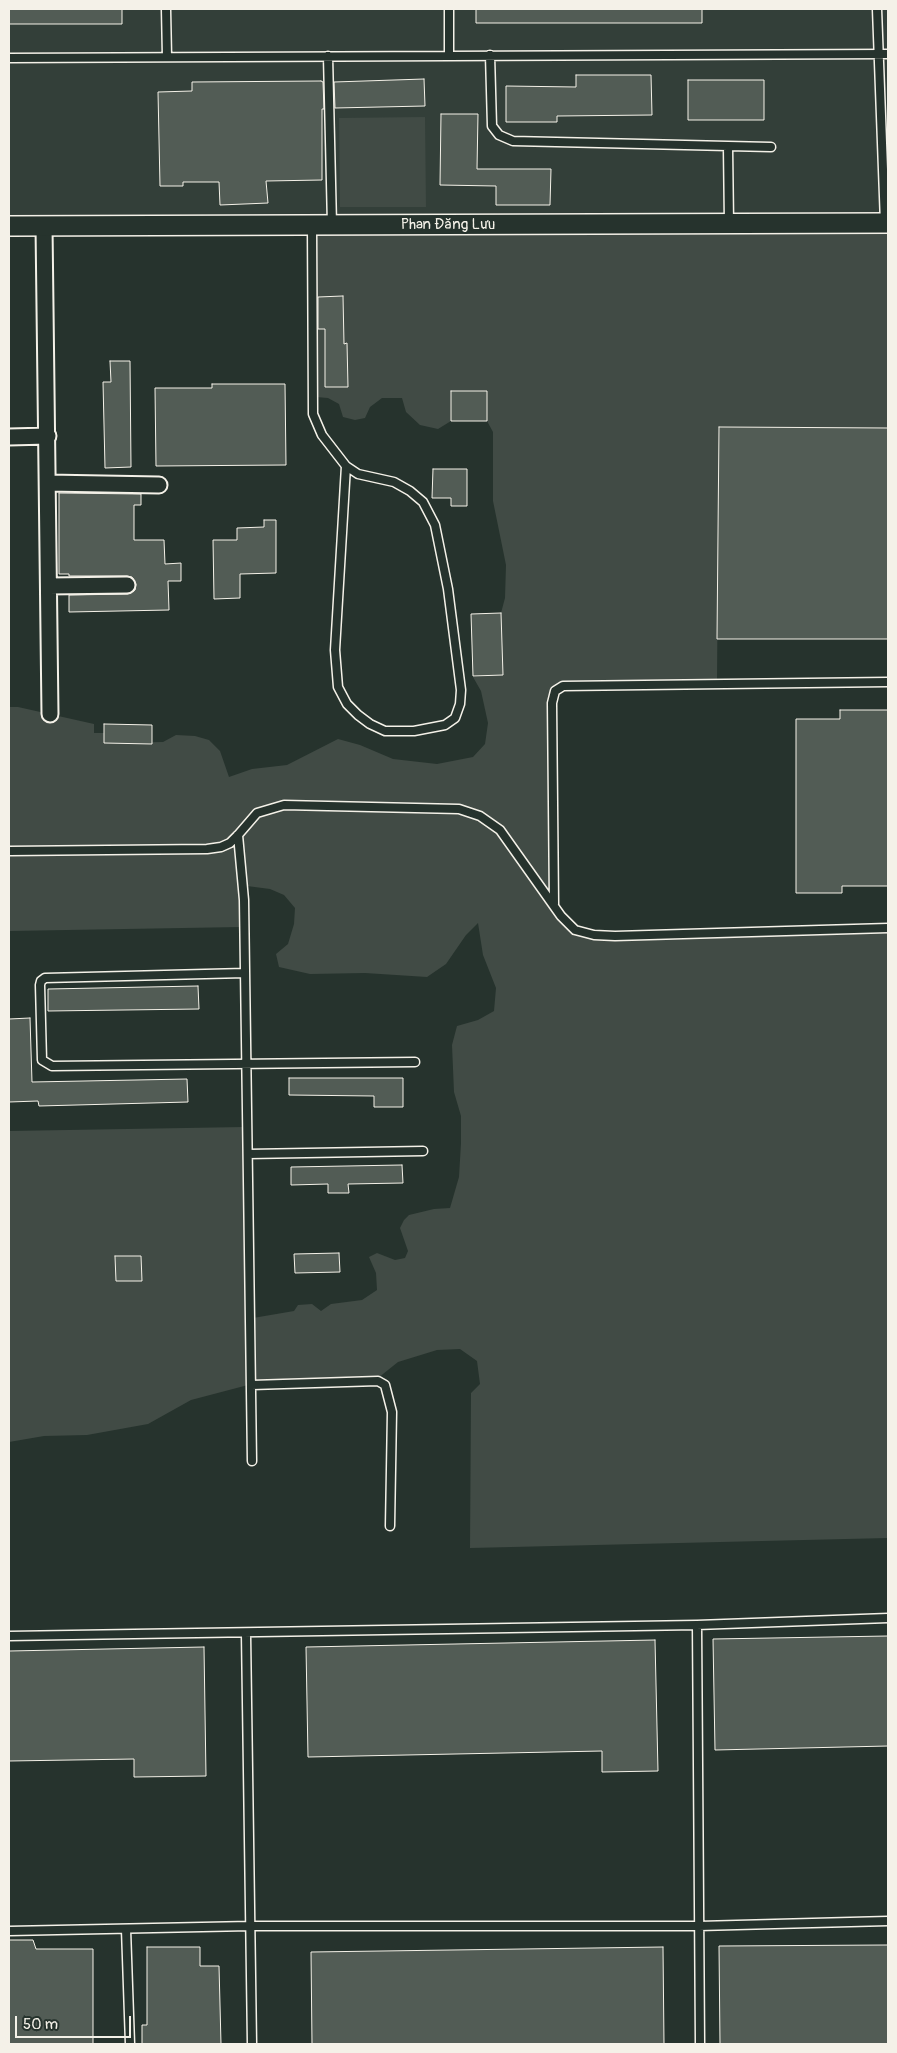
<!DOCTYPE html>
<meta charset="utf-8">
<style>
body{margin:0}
#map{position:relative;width:897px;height:2053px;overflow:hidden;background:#26332d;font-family:Pangolin,sans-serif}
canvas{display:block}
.frame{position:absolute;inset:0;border:10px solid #f4f1e8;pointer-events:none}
.scale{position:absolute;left:15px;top:2016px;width:116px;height:22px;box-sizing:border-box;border:2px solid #f4f1e8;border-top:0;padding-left:6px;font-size:15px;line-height:18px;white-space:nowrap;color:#f4f1e8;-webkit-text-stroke:4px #26332d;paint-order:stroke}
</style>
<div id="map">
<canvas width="897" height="2053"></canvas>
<div class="frame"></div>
<div class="scale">50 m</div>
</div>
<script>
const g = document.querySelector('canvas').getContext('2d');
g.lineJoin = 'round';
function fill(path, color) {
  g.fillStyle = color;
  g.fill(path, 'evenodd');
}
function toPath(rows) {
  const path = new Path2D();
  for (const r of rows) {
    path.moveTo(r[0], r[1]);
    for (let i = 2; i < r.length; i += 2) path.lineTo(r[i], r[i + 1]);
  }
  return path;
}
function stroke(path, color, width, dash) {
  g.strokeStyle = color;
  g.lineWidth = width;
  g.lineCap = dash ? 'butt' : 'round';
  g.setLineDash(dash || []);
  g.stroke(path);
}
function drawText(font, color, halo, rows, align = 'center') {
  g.font = font + ' Pangolin,sans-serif';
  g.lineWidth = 4;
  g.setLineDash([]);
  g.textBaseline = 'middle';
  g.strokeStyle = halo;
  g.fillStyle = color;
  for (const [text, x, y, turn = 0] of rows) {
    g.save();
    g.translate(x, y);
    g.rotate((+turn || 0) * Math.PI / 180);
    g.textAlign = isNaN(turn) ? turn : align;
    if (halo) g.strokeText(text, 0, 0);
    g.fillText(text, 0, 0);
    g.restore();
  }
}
fill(toPath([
 [9,9,888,9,888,214,9,218]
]), '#333f39');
fill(toPath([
 [425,117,426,207,340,207,339,118],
 [888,232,888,428,719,428,717,681,562,683,549,704,550,894,503,828,459,806,282,801,255,810,236,833,228,840,219,844,206,846,9,847,9,707,18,707,94,724,94,733,104,733,104,743,163,742,176,735,195,736,209,740,220,751,229,777,252,769,287,765,338,739,360,745,393,759,437,764,473,757,485,744,488,723,481,691,473,677,502,675,501,613,505,598,506,565,493,501,493,432,487,421,487,392,452,391,451,421,438,429,420,425,406,412,402,398,382,398,370,407,365,418,355,420,343,417,339,404,328,398,316,397,315,235],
 [284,808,458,812,478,819,497,832,559,919,596,939,611,940,888,932,888,1538,470,1548,471,1393,480,1384,477,1361,460,1349,437,1350,398,1362,378,1378,255,1381,253,1318,294,1311,298,1305,312,1304,321,1311,331,1304,362,1300,377,1290,376,1273,369,1257,377,1253,395,1260,405,1258,408,1251,400,1228,404,1220,409,1215,434,1209,450,1208,459,1177,461,1143,461,1116,454,1092,452,1045,457,1026,478,1020,494,1011,496,988,483,955,478,923,466,935,446,964,427,977,365,973,310,974,279,967,276,954,288,944,294,924,295,908,284,895,270,889,247,886,242,836,259,816],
 [236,842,241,927,9,931,9,854,206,852],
 [244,1127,248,1385,191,1400,148,1424,87,1435,44,1436,9,1442,9,1131]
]), '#414b45');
const building = toPath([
 [9,9,122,9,122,24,9,24,9,9],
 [476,9,702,9,702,23,476,23,476,9],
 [576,75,651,75,652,115,557,116,557,122,506,122,506,86,576,87,576,75],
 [424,79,425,106,335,108,334,82,424,79],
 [688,80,764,80,764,120,688,120,688,80],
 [321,81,323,82,324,109,322,109,322,180,266,181,268,203,220,205,219,182,183,182,183,186,160,186,158,92,192,91,192,82,321,81],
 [441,114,478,114,477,169,551,169,550,205,496,205,496,186,440,185,441,114],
 [343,296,344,344,347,343,348,387,325,387,325,329,318,329,318,297,343,296],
 [110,361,130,361,131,467,105,468,103,382,111,382,110,361],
 [212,384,285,384,286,465,156,466,155,388,212,388,212,384],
 [451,391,487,391,487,421,451,421,451,391],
 [719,427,888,428,888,639,717,639,719,427],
 [433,469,467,469,467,506,451,506,451,498,432,498,433,469],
 [59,493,141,494,141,505,134,505,134,540,164,540,165,564,181,563,181,581,168,581,169,610,69,612,69,595,128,594,135,590,136,584,132,577,127,576,69,576,69,574,59,574,59,493],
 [264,520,276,520,276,573,240,574,240,598,214,599,213,540,237,540,237,528,264,527,264,520],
 [501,613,503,675,473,676,471,614,501,613],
 [840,710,888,710,888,886,842,886,842,893,796,893,796,719,840,719,840,710],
 [104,724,152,725,152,744,104,743,104,724],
 [198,986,199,1009,48,1011,48,989,198,986],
 [30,1018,32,1082,187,1079,188,1102,39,1106,38,1101,9,1102,9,1019,30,1018],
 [289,1078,403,1078,403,1107,374,1107,374,1096,289,1095,289,1078],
 [402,1165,403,1183,348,1184,349,1193,328,1193,328,1184,291,1185,291,1167,402,1165],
 [339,1253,340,1272,295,1273,294,1254,339,1253],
 [115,1256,141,1256,142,1281,116,1281,115,1256],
 [888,1636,888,1746,715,1750,713,1639,888,1636],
 [655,1640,658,1771,602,1772,602,1751,308,1757,306,1647,655,1640],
 [204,1647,206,1776,134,1777,134,1759,9,1761,9,1651,204,1647],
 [9,1940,33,1940,36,1949,93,1949,93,2044,9,2044,9,1940],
 [888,1945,888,2044,720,2044,719,1946,888,1945],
 [147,1947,200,1947,200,1966,219,1966,221,2044,142,2044,142,2025,147,2025,147,1947],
 [663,1947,664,2044,312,2044,311,1952,663,1947]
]);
fill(building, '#525c55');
stroke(building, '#f4f1e8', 1);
const service = toPath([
 [166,9,167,57],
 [449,9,449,56],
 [877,9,885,223],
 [490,55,492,126,499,135,513,141,771,147],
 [328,56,332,225],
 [9,58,888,54],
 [728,147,729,224],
 [312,226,313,414,322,435,346,466,358,474,394,482,410,491,423,502,435,525,448,589,461,690,460,704,455,718,445,725,414,731,385,731,370,724,358,715,347,704,338,687,335,650,346,466],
 [238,835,244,900,252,1461],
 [9,851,207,849,221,847,230,843,238,835,257,813,284,805,459,809,480,816,500,830,561,916,575,930,594,935,615,936,888,928],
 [554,904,552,703,555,691,563,686,888,682],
 [245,973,45,978,41,981,40,985,42,1060,52,1066,415,1062],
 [248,1154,423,1151],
 [252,1385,378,1381,385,1385,392,1412,390,1526],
 [697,1625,700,2044],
 [246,1634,252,2044],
 [9,1636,697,1625,888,1618],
 [126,1929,130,2044],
 [9,1931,250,1926,699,1926,888,1921]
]);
const minor = toPath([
 [44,226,50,714],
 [9,437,48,436],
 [48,483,159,485],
 [49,586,127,585]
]);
const tertiary = toPath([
 [9,226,888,223]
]);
stroke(service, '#f4f1e8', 11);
stroke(minor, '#f4f1e8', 19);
stroke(tertiary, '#f4f1e8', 22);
stroke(service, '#26332d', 8);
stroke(minor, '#26332d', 15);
stroke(tertiary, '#26332d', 19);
drawText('15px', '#f4f1e8', '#26332d', [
 ["Phan Đăng Lưu",448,225]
]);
</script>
